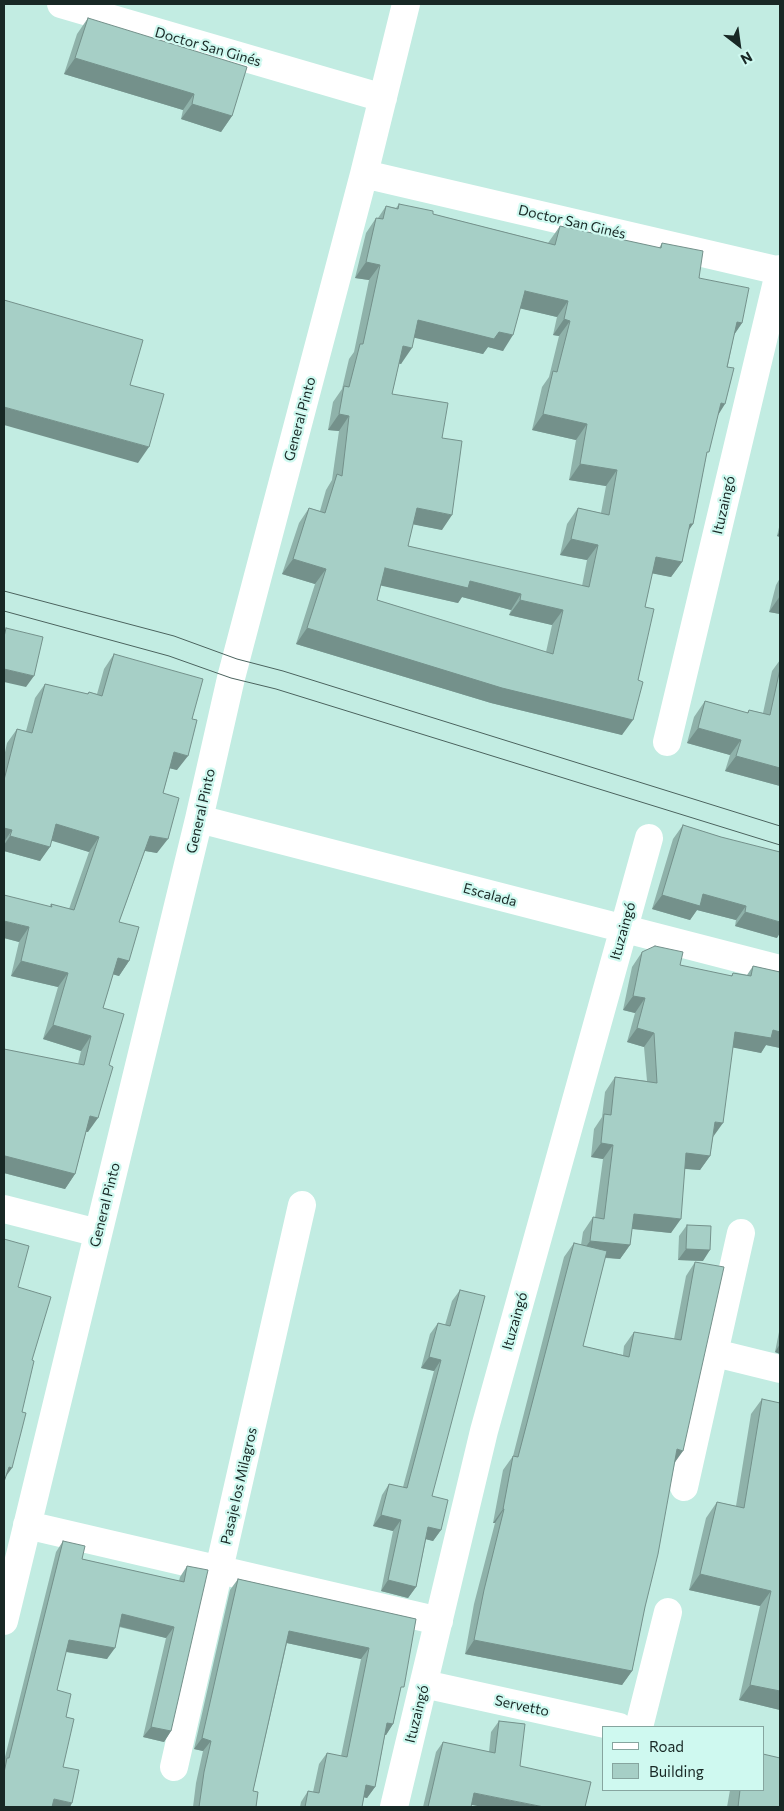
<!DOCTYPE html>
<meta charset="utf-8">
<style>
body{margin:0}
#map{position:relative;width:784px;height:1811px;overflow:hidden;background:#c2ece2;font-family:Commissioner,sans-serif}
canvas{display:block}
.frame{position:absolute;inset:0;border:5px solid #182825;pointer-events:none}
.legend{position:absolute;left:602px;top:1726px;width:162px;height:65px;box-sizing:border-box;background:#cff9f0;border:1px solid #86a59f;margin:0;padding:6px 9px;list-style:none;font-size:15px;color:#182825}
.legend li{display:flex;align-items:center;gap:10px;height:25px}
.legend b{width:25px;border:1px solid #86a59f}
.north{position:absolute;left:714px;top:20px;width:50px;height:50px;-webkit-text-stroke:4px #cff9f0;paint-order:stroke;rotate:150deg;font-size:14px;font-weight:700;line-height:20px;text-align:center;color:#182825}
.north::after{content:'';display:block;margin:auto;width:18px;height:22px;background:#182825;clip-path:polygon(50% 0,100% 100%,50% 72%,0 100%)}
</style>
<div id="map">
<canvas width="784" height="1811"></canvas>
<div class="frame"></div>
<ul class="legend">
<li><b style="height:6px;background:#fff"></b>Road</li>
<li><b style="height:14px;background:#a6cfc6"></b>Building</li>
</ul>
<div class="north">N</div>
</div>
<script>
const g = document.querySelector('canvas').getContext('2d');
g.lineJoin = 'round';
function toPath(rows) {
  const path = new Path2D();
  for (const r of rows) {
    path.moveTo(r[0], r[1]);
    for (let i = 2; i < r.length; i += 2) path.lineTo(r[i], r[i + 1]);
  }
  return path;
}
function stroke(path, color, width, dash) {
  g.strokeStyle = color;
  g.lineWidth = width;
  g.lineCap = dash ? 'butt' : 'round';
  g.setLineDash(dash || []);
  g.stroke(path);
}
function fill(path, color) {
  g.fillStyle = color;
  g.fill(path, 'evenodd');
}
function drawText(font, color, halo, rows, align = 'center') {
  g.font = font + ' Commissioner,sans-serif';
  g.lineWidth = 4.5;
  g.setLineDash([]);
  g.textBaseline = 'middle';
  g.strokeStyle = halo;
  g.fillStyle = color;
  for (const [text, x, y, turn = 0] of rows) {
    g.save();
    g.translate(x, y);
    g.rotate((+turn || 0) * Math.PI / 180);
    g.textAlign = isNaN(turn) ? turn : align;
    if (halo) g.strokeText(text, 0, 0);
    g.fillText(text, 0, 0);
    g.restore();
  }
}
stroke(toPath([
 [61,4,383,98],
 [364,174,780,271],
 [667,742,780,269],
 [199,819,780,969],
 [4,1209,98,1233],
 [715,1353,780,1369],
 [684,1487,741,1233],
 [27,1525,439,1621],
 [4,1621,199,819,231,678,364,174,406,4],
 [424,1684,619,1727],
 [639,1727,668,1612],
 [174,1767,302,1205],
 [394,1807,484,1431,649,838]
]), '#fff', 28);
stroke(toPath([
 [4,591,174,636,237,659,283,671,780,826],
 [4,611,169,656,231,678,276,689,780,845]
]), '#4b635e', 1);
fill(toPath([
 [88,18,232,116,221,132,181,119,183,110,64,74,77,34],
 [399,204,433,214,548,243,560,226,659,248,662,243,699,278,742,323,734,335,718,415,706,457,693,524,688,531,682,562,671,577,652,573,645,607,622,735,491,703,296,644,315,584,282,574,299,523,309,508,320,511,326,490,332,480,339,431,328,430,333,402,342,389,349,359,354,352,369,280,355,278,366,233,376,218,378,218,386,206,396,208],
 [520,308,557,317,553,335,559,336,549,377,542,387,532,430,576,440,569,480,606,486,601,513,578,508,567,524,560,555,587,560,582,586,408,546,413,524,442,530,442,438,392,394,399,363,401,364,414,337,483,354,488,347,503,351],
 [381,585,458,603,462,597,511,610,509,615,552,625,546,652,377,600],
 [780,523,780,537,777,536],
 [780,578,780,614,769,612,776,585],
 [114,654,177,770,170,768,163,793,157,853,145,851,119,922,129,961,119,976,113,974,103,1008,88,1132,86,1132,75,1174,65,1189,4,1173,4,1049,78,1064,81,1051,43,1039,58,987,11,976,19,942,4,938,50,906,51,904,69,909,89,852,52,840,40,861,4,851,4,757,7,743,17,729,26,731,35,698,45,684,87,694,89,692,97,694,104,669],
 [780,660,780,786,725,771,730,755,687,743,694,717,705,701,747,713,749,710,763,713,772,671],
 [683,825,721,837,777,938,735,926,736,920,697,910,690,920,652,909,673,839],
 [642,952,680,965,731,976,733,973,747,975,753,966,780,972,780,1048,766,1045,761,1053,733,1047,713,1137,710,1156,700,1170,685,1169,671,1233,632,1229,630,1245,620,1259,605,1258,583,1346,623,1355,624,1346,634,1332,674,1339,686,1276,695,1262,674,1463,632,1671,622,1685,465,1654,474,1604,495,1523,493,1523,503,1470,513,1456,564,1257,574,1243,581,1245,583,1232,593,1217,595,1218,603,1159,591,1157,594,1129,602,1117,605,1092,615,1077,647,1081,644,1047,627,1042,635,1013,623,1010,632,967],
 [687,1225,703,1261,678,1260,679,1236],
 [460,1290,432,1496,441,1530,433,1541,426,1539,416,1587,408,1598,381,1591,393,1531,373,1526,382,1495,389,1484,403,1487,434,1371,421,1368,430,1334,438,1323,445,1325,452,1301],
 [780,1331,780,1354,775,1352,779,1332],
 [762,1399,780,1710,739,1700,760,1606,689,1590,706,1518,717,1502,736,1506,751,1414],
 [63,1541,82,1559,179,1581,180,1577,187,1566,171,1731,164,1742,143,1737,166,1638,119,1627,107,1659,66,1652,57,1690,66,1717,63,1767,4,1807,4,1761,56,1552],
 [238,1579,416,1619,393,1724,386,1735,385,1735,375,1787,367,1798,364,1797,362,1807,300,1807,301,1802,308,1791,313,1792,319,1764,327,1753,341,1756,361,1659,287,1643,253,1791,256,1807,193,1807,196,1783,203,1751,194,1749,230,1590],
 [499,1721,525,1724,471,1805,471,1807,423,1807,436,1752,443,1742,489,1752,491,1732],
 [730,1790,763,1790,780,1807,727,1807]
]), '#8fb2aa');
fill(toPath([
 [75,58,194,94,183,110,64,74],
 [192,104,232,116,221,132,181,119],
 [366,262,380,265,369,280,355,278],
 [525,291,568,301,557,317,514,307],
 [564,319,570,321,559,336,553,335],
 [418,320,499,332,513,335,503,351,488,347,483,354,407,336],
 [737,322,742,323,731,339],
 [403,346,412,348,401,364,392,362],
 [721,403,725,404,715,420],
 [4,407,149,447,138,463,4,425],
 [339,414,349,416,339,431,328,430],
 [543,414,587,424,576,440,532,430],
 [580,464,617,470,606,486,569,480],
 [417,508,452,515,442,530,406,523],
 [690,524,693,524,682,540],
 [780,531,780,537,777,536],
 [571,539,598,545,587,560,560,555],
 [656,557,682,562,671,577,645,572],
 [293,559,326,569,315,584,282,574],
 [385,568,470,581,521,594,511,610,462,597,458,603,374,584],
 [780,596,780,614,769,612],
 [520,600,563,610,552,625,509,615],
 [307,628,633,720,622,735,491,703,296,644],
 [4,669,34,676,26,687,4,682],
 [698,728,741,740,730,755,687,743],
 [174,752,188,756,177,770,164,767],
 [736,756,780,768,780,786,725,771],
 [56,824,99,837,89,852,46,839],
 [4,828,12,830,4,842],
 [10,836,50,847,40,861,4,851,4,845],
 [150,836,168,839,157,853,140,850],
 [703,894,746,906,736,920,697,910,690,920,652,909,662,895],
 [745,912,780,922,780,933,777,938,735,926],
 [4,921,29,927,19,942,4,938],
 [118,958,129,961,119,976,108,973],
 [21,961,68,973,58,987,11,976],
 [633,996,645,998,635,1013,623,1010],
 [53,1025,91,1036,81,1051,43,1039],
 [637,1028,654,1033,644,1047,627,1042],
 [773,1030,780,1032,780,1048,766,1045,761,1053,725,1046,735,1032],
 [90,1116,98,1118,88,1132,80,1130],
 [715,1122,723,1123,713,1137],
 [601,1143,613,1145,603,1159,591,1157],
 [686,1153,710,1156,700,1170,676,1168],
 [5,1156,75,1174,65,1189,4,1173,4,1157],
 [634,1214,681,1219,671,1233,624,1228],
 [590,1241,630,1245,620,1259,580,1255],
 [686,1249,710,1250,703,1261,678,1260],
 [780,1344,780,1354,775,1352],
 [429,1357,441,1360,434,1371,421,1368],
 [677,1449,683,1451,673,1465],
 [9,1467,12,1468,4,1479],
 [503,1509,504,1509,495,1523,493,1523],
 [381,1515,401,1520,393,1531,373,1526],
 [428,1527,441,1530,433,1541,421,1538],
 [700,1574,771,1591,760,1606,689,1590],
 [388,1580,416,1587,408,1598,381,1591],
 [122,1614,174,1627,166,1638,114,1625],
 [289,1631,369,1648,361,1659,282,1642],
 [69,1640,115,1648,107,1659,62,1651],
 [474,1640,632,1671,622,1685,465,1654],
 [750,1685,780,1691,780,1710,739,1700],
 [387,1723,393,1724,386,1735,379,1734],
 [151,1727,171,1731,164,1742,143,1737],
 [202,1738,211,1741,203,1751,194,1749],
 [366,1785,375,1787,367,1798,358,1796],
 [474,1793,544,1807,483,1807,466,1804],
 [54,1799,72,1803,70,1807,48,1807]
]), '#74918b');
const building = toPath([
 [88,18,247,67,232,116,192,104,194,94,75,58,88,18],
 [399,204,433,211,433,214,555,245,560,226,661,248,662,243,703,251,699,278,749,288,742,323,737,322,727,367,734,368,725,404,721,403,709,452,707,452,693,524,690,524,682,562,656,557,645,607,654,609,638,680,643,682,633,720,502,688,307,628,326,569,293,559,309,508,325,513,337,474,342,476,349,416,339,414,344,386,349,387,360,344,363,344,380,265,366,262,376,218,383,219,386,206,398,209,399,204],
 [525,291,568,301,564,319,570,321,557,372,553,371,543,414,587,424,580,464,617,470,609,515,578,508,571,539,598,545,589,587,408,546,417,508,452,515,462,441,442,438,448,403,392,394,403,346,412,348,418,320,494,339,499,332,513,335,525,291],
 [385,568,468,588,470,581,521,594,520,600,563,610,553,654,377,600,385,568],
 [4,300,143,340,130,385,164,394,149,447,4,407,4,300],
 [6,628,43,637,34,676,4,669,4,637,6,628],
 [114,654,203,679,192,719,197,720,188,756,174,752,163,793,179,798,168,839,150,836,119,922,139,927,129,961,118,958,103,1008,124,1014,109,1065,113,1067,98,1118,90,1116,75,1174,5,1156,4,1159,4,1049,84,1065,91,1036,53,1025,68,973,21,961,29,927,4,921,4,895,52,907,51,904,74,910,99,837,56,824,50,847,10,836,12,830,4,828,4,780,17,729,32,733,45,684,88,694,89,692,102,696,114,654],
 [780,669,780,768,736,756,741,740,698,728,705,701,748,713,749,710,770,715,780,669],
 [683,825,721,837,780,852,780,922,745,912,746,906,703,894,700,906,662,895,683,825],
 [655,946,683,952,680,965,732,976,733,973,751,976,753,966,780,972,780,1032,773,1030,771,1038,735,1032,723,1123,715,1122,710,1156,686,1153,681,1219,634,1214,630,1245,590,1241,593,1217,604,1219,613,1145,601,1143,604,1114,611,1115,615,1077,657,1083,654,1033,637,1028,645,998,633,996,642,952,655,946],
 [687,1225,711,1226,710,1250,686,1249,687,1225],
 [4,1239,29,1246,18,1287,51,1297,32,1360,34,1361,22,1412,26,1413,12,1468,9,1467,4,1482,4,1239],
 [574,1243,607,1251,583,1346,629,1357,634,1332,681,1340,695,1262,724,1267,683,1451,677,1449,658,1554,645,1607,632,1671,474,1640,484,1590,504,1509,503,1509,513,1456,518,1457,574,1243],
 [460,1290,485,1296,432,1496,448,1500,441,1530,428,1527,416,1587,388,1580,401,1520,381,1515,389,1484,407,1488,441,1360,429,1357,438,1323,450,1326,460,1290],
 [762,1399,780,1403,780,1691,750,1685,771,1591,700,1574,717,1502,744,1508,762,1399],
 [63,1541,85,1546,82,1559,184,1582,187,1566,208,1570,171,1731,151,1727,174,1627,122,1614,115,1648,69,1640,57,1690,71,1694,66,1717,74,1719,63,1767,79,1770,72,1803,54,1799,52,1807,4,1807,4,1773,7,1758,9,1758,63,1541],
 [238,1579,416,1619,404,1687,401,1687,393,1724,387,1723,375,1787,366,1785,362,1807,305,1807,308,1791,319,1793,327,1753,347,1757,369,1648,289,1631,253,1791,258,1792,256,1807,199,1807,204,1772,211,1741,202,1738,238,1579],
 [499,1721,525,1724,520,1766,591,1782,585,1807,544,1807,474,1793,471,1807,428,1807,443,1742,495,1753,499,1721],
 [763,1754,780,1758,780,1807,738,1807,740,1790,763,1790,763,1754]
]);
fill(building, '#a6cfc6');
stroke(building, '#74918b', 1);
drawText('14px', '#182825', '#cff9f0', [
 ["Doctor San Ginés",208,47,16],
 ["Doctor San Ginés",572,222,13],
 ["General Pinto",300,419,-75],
 ["Ituzaingó",724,505,-77],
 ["General Pinto",201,811,-77],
 ["Escalada",490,895,15],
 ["Ituzaingó",623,931,-74],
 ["General Pinto",105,1205,-76],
 ["Ituzaingó",515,1321,-74],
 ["Pasaje los Milagros",239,1486,-77],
 ["Servetto",522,1706,12],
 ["Ituzaingó",417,1714,-76]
]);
</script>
